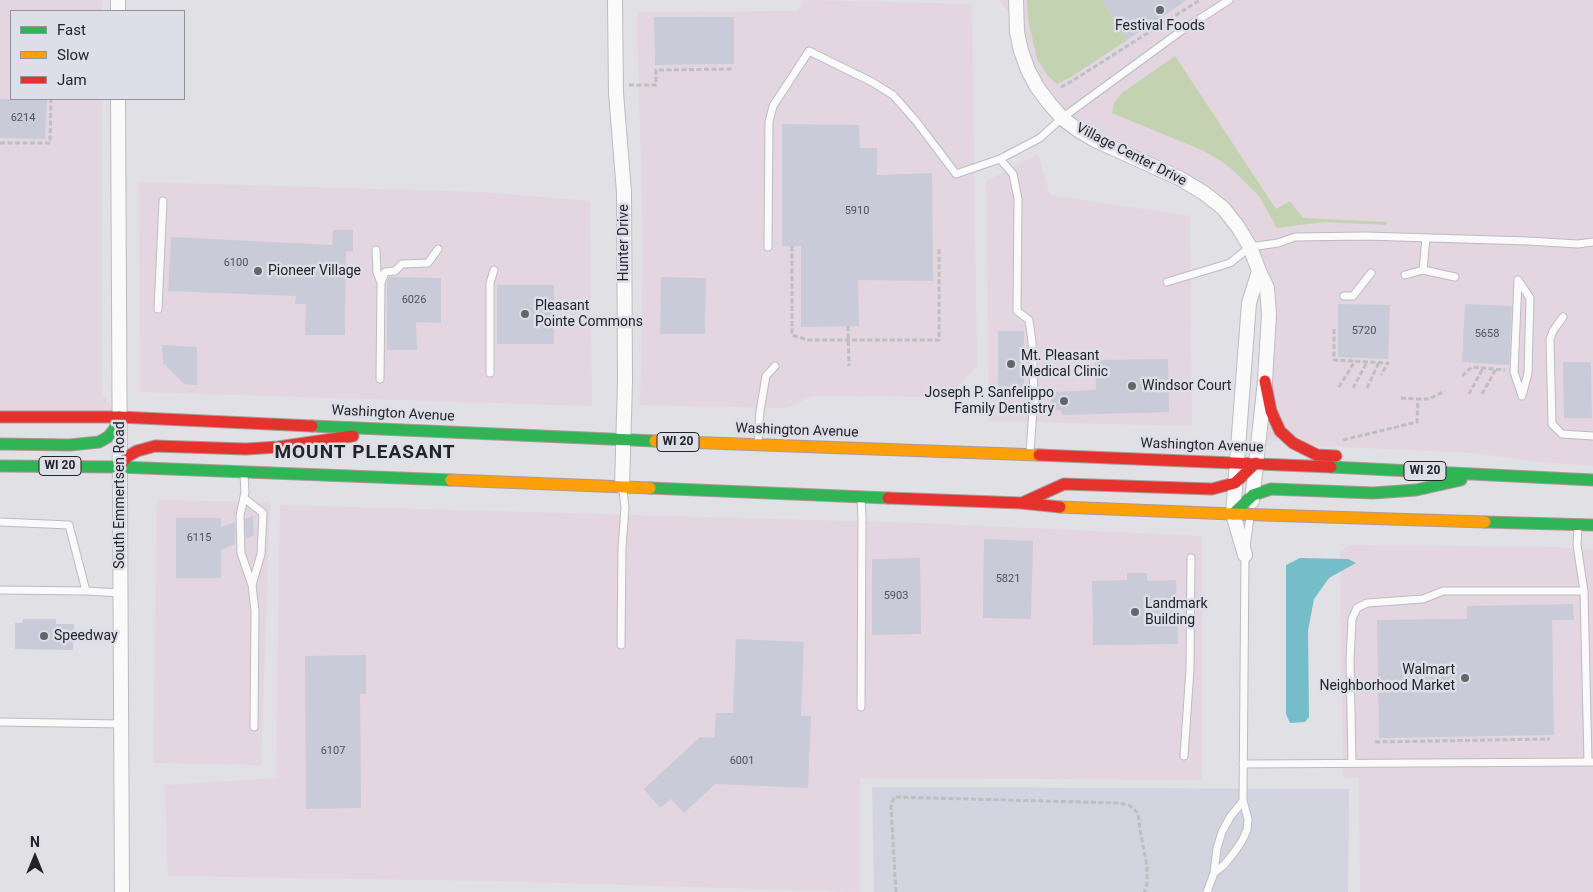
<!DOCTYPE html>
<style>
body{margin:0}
#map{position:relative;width:1593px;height:892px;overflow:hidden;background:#e0e0e5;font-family:Roboto,sans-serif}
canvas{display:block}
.legend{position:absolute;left:10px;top:10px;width:175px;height:90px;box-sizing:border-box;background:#dddee8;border:1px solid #93949b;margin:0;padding:6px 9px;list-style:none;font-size:15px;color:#232427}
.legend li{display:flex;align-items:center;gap:10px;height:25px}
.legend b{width:25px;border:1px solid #93949b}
.north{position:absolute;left:10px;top:832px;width:50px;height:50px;-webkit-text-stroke:4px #dddee8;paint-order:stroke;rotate:0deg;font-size:14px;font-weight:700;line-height:20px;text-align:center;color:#232427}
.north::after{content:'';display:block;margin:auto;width:18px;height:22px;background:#232427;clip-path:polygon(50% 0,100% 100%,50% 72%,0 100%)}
</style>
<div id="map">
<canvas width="1593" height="892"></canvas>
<ul class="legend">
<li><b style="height:6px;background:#30b455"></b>Fast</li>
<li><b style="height:6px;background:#ff9f0a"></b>Slow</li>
<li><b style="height:6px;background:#e5322d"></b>Jam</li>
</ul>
<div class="north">N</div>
</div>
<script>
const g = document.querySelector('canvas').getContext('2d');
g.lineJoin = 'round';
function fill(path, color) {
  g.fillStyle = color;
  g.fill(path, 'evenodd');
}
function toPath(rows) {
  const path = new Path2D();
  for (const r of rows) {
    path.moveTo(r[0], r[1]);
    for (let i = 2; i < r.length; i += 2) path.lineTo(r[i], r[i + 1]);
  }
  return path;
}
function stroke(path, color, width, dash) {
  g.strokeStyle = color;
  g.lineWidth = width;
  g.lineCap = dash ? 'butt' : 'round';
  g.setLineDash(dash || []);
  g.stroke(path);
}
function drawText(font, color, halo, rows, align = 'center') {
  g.font = font + ' Roboto,sans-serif';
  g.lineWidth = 5;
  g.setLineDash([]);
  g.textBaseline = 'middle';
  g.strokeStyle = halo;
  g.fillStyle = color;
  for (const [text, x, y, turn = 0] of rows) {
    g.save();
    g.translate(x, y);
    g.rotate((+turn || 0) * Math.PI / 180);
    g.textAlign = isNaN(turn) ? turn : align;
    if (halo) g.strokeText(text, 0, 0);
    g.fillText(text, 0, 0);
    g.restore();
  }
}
fill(toPath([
 [0,0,102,0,102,11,11,11,11,99,102,99,102,394,119,417,0,417],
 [804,0,972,4,977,366,957,387,942,397,812,396,787,408,640,405,643,249,637,12,798,11],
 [999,0,1593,0,1593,466,1541,462,1472,453,1323,446,1259,439,1267,288,1223,208,1095,140,1049,103,1016,21],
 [1038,154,1050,195,1190,216,1192,426,989,421,986,181],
 [139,182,481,192,590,201,592,406,140,392],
 [157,500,270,502,261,765,153,763],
 [280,505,919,523,1202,536,1202,780,860,778,860,892,495,881,168,876,165,785,276,778],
 [1349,545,1559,547,1593,550,1593,892,1360,892,1359,778,1343,778,1340,551]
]), '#e3d6e0');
fill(toPath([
 [872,787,1349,789,1348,892,874,892]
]), '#d3d4df');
fill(toPath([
 [1027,0,1102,0,1127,40,1071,77,1057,84,1048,76,1037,59,1028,19],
 [1175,56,1276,209,1290,201,1303,218,1388,222,1385,225,1324,222,1277,228,1259,196,1233,170,1221,161,1204,151,1112,113,1114,103,1122,93]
]), '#c3d2b1');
fill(toPath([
 [1300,558,1348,559,1356,563,1329,578,1314,599,1308,631,1309,717,1305,722,1290,723,1286,714,1286,565]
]), '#76bdca');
fill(toPath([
 [1102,0,1187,0,1127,40],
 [654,17,734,17,734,64,655,65],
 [0,99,47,99,45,139,0,138],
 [782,124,859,125,860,148,877,148,877,175,932,173,933,281,858,280,859,326,801,327,801,246,782,246],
 [333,230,353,230,353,251,346,252,345,335,305,335,306,304,295,304,296,296,168,291,171,237,332,245],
 [389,277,441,278,441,323,416,322,417,350,387,350,387,281],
 [661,277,706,278,705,334,660,334],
 [497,285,554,285,554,344,497,344],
 [1338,304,1390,305,1388,359,1338,357],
 [1465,304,1512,306,1509,365,1462,362],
 [998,331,1024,331,1024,396,998,397],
 [162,345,197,347,197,385,184,384,163,363],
 [1168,359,1169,412,1062,415,1061,410,1051,410,1051,392,1096,390,1095,360],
 [1563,362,1591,362,1592,418,1564,418],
 [253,516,254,535,246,539,245,519],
 [176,518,221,518,221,527,235,522,235,544,221,550,221,578,176,578],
 [984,539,1033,541,1031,619,983,618],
 [920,558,921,634,872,635,872,559],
 [1127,573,1147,573,1147,581,1176,580,1178,644,1093,645,1092,581,1127,580],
 [1573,604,1574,620,1552,620,1554,735,1379,738,1377,620,1467,619,1467,606],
 [23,619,56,619,56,624,74,624,73,650,15,649,15,623,23,623],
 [736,639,804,642,801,716,811,716,808,788,715,784,684,813,671,799,660,808,644,789,700,737,714,738,716,713,733,713],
 [366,655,366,694,360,694,361,808,306,809,305,656]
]), '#cacbd8');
const lane = toPath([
 [1000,159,1013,174,1018,199,1017,311,1029,320,1032,342,1034,396,1030,452],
 [768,247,769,122,773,106,809,51,872,82,893,95,916,121,956,174,1000,159,1040,138,1062,118,1181,31,1229,0],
 [376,250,377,272,381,283],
 [1423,270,1426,238],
 [1405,275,1423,270,1455,277],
 [1518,280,1530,298,1528,373,1522,396],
 [1518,280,1514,372,1522,396],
 [1167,282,1230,263,1250,247,1278,243,1295,237,1366,236,1528,241,1578,244,1593,242],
 [1344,296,1353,296,1371,273],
 [158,309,163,201],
 [1563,317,1553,331,1550,339,1552,424,1562,434,1593,436],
 [490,373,490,283,494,270],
 [380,379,381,283,385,272,395,271,402,264,428,263,438,249],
 [758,442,760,411,766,376,775,366],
 [244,475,245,492,240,516,241,553,252,585,255,611,254,727],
 [244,498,263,513,261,554,252,585],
 [0,522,69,525,86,591,120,593],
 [1578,527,1577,545,1584,591,1588,762],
 [0,590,86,591],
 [621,645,622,548,625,508,623,490],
 [861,707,862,517,861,498],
 [0,722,121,724],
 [1184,756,1190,669,1191,558],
 [1352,763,1350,661,1352,619,1357,608,1367,603,1423,599,1443,591,1584,591],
 [1243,764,1593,762],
 [1214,873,1224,865,1233,854,1242,841,1247,830,1248,819,1243,801,1245,555,1250,517],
 [1207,892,1214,873,1217,848,1222,832,1230,817,1243,801]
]);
const street = toPath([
 [118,0,118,11],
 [615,0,616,93,624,192,625,381,622,487],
 [1016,0,1017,32,1021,51,1028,70,1037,87,1049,103,1062,118,1078,130,1095,140,1179,178,1204,193,1223,208,1238,227,1250,247,1259,271,1267,288,1269,314,1265,381,1252,501],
 [118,99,122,892],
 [1245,555,1233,514,1249,303,1259,271]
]);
const fast = toPath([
 [312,426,655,441],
 [0,444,70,445,99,442,108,437,114,430,119,417],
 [0,466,119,467,451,480],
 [1331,467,1593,480],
 [650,488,888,498],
 [1233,514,1253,495,1271,489,1373,493,1416,490,1461,480],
 [1485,522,1593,525]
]);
const slow = toPath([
 [655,441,1039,455],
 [451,480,650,488],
 [1060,507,1233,514,1485,522]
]);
const jam = toPath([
 [1265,381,1271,411,1280,431,1293,443,1317,455,1336,456],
 [0,417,119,417,312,426],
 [1039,455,1331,467],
 [119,467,128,456,137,451,155,446,246,449,278,447,353,436],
 [888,498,1021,503,1060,507],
 [1022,503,1064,484,1212,489,1235,483,1256,463]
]);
stroke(lane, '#bcbcc0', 9);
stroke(street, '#bcbcc0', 16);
stroke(fast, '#a99999', 13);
stroke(slow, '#a99999', 13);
stroke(jam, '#a99999', 13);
stroke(toPath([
 [629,85,656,85,656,70,732,69],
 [1061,87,1072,81,1200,0],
 [0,143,50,143,51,99],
 [792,246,792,335,808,340,939,340,939,248],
 [848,326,849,366],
 [1334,329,1334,360,1388,363,1381,375],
 [1462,376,1472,367,1505,370],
 [1339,387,1355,361],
 [1353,388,1367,362],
 [1367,388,1379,362],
 [1469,394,1483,368],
 [1482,394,1496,369],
 [1401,398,1418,399],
 [1343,440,1417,422,1418,399,1429,399,1445,391],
 [1375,742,1550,739],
 [896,892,891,807,894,797,1118,803,1129,805,1138,813,1140,830,1147,866,1147,884,1144,892]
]), '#bebfc1', 3, [5, 2.5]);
stroke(lane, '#fafafb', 7);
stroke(street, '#fafafb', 14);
stroke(fast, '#30b455', 11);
stroke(slow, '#ff9f0a', 11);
stroke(jam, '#e5322d', 11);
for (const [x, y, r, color] of [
 [1160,10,5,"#65666a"],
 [258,271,5,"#65666a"],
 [525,314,5,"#65666a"],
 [1011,364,5,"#65666a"],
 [1132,386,5,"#65666a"],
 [1064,401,5,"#65666a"],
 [1135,612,5,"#65666a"],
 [44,636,5,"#65666a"],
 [1465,678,5,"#65666a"]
]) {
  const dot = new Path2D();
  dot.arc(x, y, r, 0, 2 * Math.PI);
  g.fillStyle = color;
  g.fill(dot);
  stroke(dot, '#dddee8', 2);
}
drawText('11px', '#505056', null, [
 ["6214",23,118],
 ["5910",857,211],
 ["6100",236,263],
 ["6026",414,300],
 ["5720",1364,331],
 ["5658",1487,334],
 ["6115",199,538],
 ["5821",1008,579],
 ["5903",896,596],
 ["6107",333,751],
 ["6001",742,761]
]);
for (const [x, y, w] of [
 [678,442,42],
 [60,466,42],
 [1425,471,42]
]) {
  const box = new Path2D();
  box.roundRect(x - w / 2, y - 9.5, w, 19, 4);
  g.fillStyle = '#dddee8';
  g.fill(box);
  stroke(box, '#232427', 1);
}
drawText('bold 12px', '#232427', null, [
 ["WI 20",678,442],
 ["WI 20",60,466],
 ["WI 20",1425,471]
]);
drawText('14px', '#232427', '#dddee8', [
 ["Festival Foods",1160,26,"center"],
 ["Pioneer Village",268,271],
 ["Pleasant",535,306],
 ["Pointe Commons",535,322],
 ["Mt. Pleasant",1021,356],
 ["Medical Clinic",1021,372],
 ["Windsor Court",1142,386],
 ["Joseph P. Sanfelippo",1054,393,"right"],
 ["Family Dentistry",1054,409,"right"],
 ["Landmark",1145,604],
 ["Building",1145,620],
 ["Speedway",54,636],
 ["Walmart",1455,670,"right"],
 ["Neighborhood Market",1455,686,"right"]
], 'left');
drawText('14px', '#232427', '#dddee8', [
 ["Village Center Drive",1131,155,27],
 ["Hunter Drive",624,243,-90],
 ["Washington Avenue",393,414,3],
 ["Washington Avenue",797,431,2],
 ["Washington Avenue",1202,446,2],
 ["South Emmertsen Road",120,495,-90]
]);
g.letterSpacing = '1px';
drawText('bold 19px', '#232427', '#dddee8', [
 ["MOUNT PLEASANT",365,453]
]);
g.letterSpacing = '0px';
</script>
